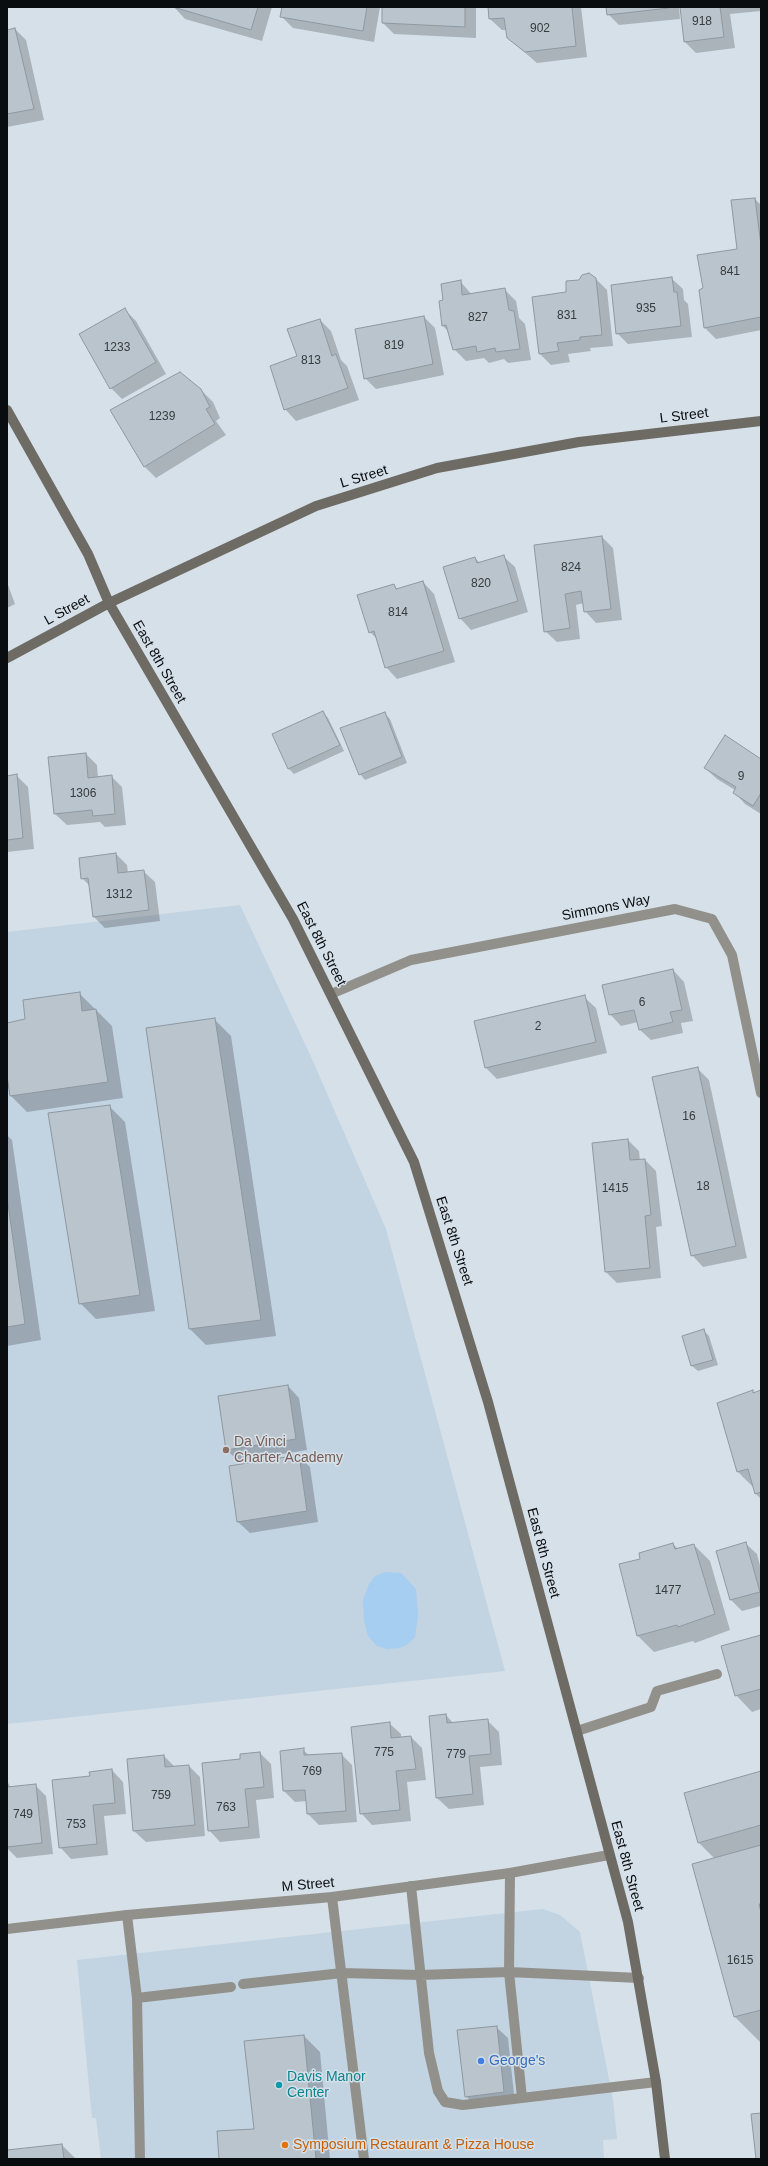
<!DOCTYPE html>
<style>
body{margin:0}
#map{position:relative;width:768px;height:2166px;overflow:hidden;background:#d5e0e9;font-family:Arial,sans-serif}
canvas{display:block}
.frame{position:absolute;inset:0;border:8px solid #0a0d10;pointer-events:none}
</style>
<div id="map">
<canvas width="768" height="2166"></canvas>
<div class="frame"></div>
</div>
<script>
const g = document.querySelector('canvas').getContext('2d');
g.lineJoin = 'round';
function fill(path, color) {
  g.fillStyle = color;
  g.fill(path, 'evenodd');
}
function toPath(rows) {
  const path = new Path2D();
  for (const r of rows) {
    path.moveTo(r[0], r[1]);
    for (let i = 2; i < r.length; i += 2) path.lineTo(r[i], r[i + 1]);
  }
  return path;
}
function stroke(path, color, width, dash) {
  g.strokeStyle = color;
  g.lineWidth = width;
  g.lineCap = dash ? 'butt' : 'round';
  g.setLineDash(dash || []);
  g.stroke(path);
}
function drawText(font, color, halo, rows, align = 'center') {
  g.font = font + ' Arial,sans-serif';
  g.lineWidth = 3;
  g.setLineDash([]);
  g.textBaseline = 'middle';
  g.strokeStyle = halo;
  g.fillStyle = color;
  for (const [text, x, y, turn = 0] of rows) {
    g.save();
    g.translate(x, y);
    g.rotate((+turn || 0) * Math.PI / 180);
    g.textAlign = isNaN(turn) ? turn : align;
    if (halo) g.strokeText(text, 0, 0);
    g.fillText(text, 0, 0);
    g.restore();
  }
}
fill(toPath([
 [240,905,312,1059,386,1229,505,1671,7,1724,7,932],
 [543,1909,560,1915,580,1932,613,2100,617,2139,603,2140,604,2159,101,2159,96,2118,92,2118,77,1960]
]), '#c2d3e1');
fill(toPath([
 [386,1572,401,1573,416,1589,418,1615,415,1637,407,1645,399,1648,387,1649,377,1646,368,1636,364,1621,363,1600,369,1584,375,1576]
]), '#a5cef0');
fill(toPath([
 [174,7,272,7,262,41,185,19],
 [283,7,380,7,374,42,293,28,281,16],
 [383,7,476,7,476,38,394,34,383,23],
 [489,7,581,7,587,57,537,63,508,38,507,30,502,30,490,19],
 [607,7,679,7,680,19,619,25,608,14],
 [681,7,761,7,761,11,730,14,735,48,696,53,685,42],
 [15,29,26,40,44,120,7,127,7,31],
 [755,199,761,205,761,330,716,339,705,328,704,289,738,250],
 [595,278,607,290,613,346,590,348,591,351,568,354,570,362,551,365,540,354,533,298,567,293],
 [671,278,683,289,684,300,688,304,692,337,628,344,617,333],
 [460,281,472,295,505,290,516,301,519,318,525,324,531,360,508,363,504,359,489,363,484,358,466,361,454,349,449,332,443,326,440,302,444,300],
 [125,310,136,321,166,374,122,399,111,388],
 [424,317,435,328,444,375,376,389,365,378],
 [320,320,331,331,341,360,347,366,359,400,296,421,285,409,299,356],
 [201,390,213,402,220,418,216,421,226,435,156,478,145,467,112,410],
 [602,537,613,548,622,620,596,623,585,611,584,603,576,605,580,639,557,642,545,631,535,546],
 [503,556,515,567,528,612,471,630,460,618,475,558,480,563],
 [7,582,15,604,7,608],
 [423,582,434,594,455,662,397,679,386,667,378,640,370,632,394,585,398,590],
 [323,712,328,718,344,751,294,774,289,769,273,735],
 [384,713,390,719,407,763,365,780,360,774],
 [86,754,97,765,98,778,111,776,122,787,126,825,105,827,100,822,67,825,55,814],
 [761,760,761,814,745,804,734,792,735,790,717,779,705,768],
 [17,776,28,787,34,849,7,852,7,777],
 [116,854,127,865,128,873,143,871,155,882,160,921,105,928,94,917,91,887,82,878],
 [673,970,684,982,693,1021,681,1023,683,1033,651,1040,639,1029,638,1022,621,1026,610,1014],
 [79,993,112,1026,123,1098,27,1112,11,1096,7,1070,7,1024,27,1020],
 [584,997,596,1008,607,1053,497,1079,486,1068],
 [215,1020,231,1036,276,1336,206,1345,190,1329],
 [698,1069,709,1080,747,1258,703,1267,692,1255],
 [109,1106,125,1122,155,1311,96,1319,80,1303],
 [7,1135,12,1140,41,1340,7,1346],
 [628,1140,639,1151,640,1161,645,1160,656,1171,662,1226,656,1227,661,1278,617,1283,606,1272],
 [703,1330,709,1336,718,1365,698,1371,692,1366,683,1336],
 [288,1386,299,1398,307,1450,238,1461,227,1450],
 [761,1391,761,1499,756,1494,754,1488,738,1472,753,1392,755,1393],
 [298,1456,310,1467,318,1522,250,1533,238,1522],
 [745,1543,757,1554,761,1570,761,1606,742,1611,731,1600],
 [673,1544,678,1549,694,1545,710,1561,730,1630,695,1643,693,1641,654,1652,638,1636,642,1559],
 [761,1636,761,1709,752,1712,736,1695],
 [446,1715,454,1724,487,1720,499,1732,502,1765,480,1767,484,1805,449,1809,437,1798],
 [389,1723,401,1734,401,1738,411,1737,422,1748,426,1780,407,1782,411,1821,372,1825,361,1813],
 [303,1750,310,1756,341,1754,352,1765,357,1822,319,1825,308,1814,307,1801,295,1802,284,1791],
 [260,1753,271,1764,274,1798,256,1800,260,1838,220,1842,209,1830,241,1760,241,1755],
 [164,1756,175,1767,189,1766,200,1777,205,1836,146,1842,134,1831],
 [112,1770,123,1782,126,1814,104,1816,108,1855,71,1859,60,1847,91,1777],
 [761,1772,761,2042,760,2042,735,2017,694,1865,715,1859,699,1843,685,1794],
 [7,1781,11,1788,35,1785,46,1796,53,1854,17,1858,7,1848],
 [496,2027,508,2038,515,2103,478,2108,466,2096],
 [304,2036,320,2052,330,2159,220,2159,255,2130],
 [62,2145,76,2159,7,2159,7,2151]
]), '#0003');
const building = toPath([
 [173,7,258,7,251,30,173,7],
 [282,7,367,7,363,31,280,17,282,7],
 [382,7,465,7,465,27,382,23,382,7],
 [488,7,572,7,576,46,525,52,507,38,504,18,489,19,488,7],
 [606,7,669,7,669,8,607,15,606,7],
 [680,7,720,7,724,37,684,42,680,7],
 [15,28,34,109,7,114,7,30,15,28],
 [755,198,761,245,761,317,704,328,699,290,703,288,697,255,737,249,731,200,755,198],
 [589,273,596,278,602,335,580,337,580,340,557,343,559,351,539,354,532,297,566,292,566,281,579,280,582,275,589,273],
 [672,277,674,292,677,292,681,326,616,334,611,285,672,277],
 [461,280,462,295,505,288,509,310,514,311,520,349,496,352,495,348,477,352,476,346,453,350,446,325,442,326,439,301,443,300,441,284,461,280],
 [125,308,156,362,110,389,79,334,125,308],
 [424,316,433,364,364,379,355,329,424,316],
 [320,319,332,356,336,354,348,388,284,410,270,366,297,356,287,329,320,319],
 [180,372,201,389,210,407,206,409,215,424,144,467,110,410,180,372],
 [602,536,611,609,584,612,581,591,565,594,570,628,544,632,534,545,602,536],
 [504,555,518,601,459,619,443,567,475,557,477,563,504,555],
 [423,581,444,651,385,668,374,631,369,633,357,595,394,584,396,589,423,581],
 [323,711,340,745,288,769,272,734,323,711],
 [385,712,402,757,359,775,340,728,385,712],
 [725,735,761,759,761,793,753,806,733,793,736,787,704,768,725,735],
 [86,753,88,778,112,775,115,814,93,816,92,810,54,814,48,757,86,753],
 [17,774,23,838,7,840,7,776,17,774],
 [116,853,118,873,144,870,149,910,93,917,88,878,81,879,79,858,116,853],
 [673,969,682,1010,670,1012,673,1022,639,1030,634,1010,609,1015,602,985,673,969],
 [80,992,82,1011,96,1009,108,1082,10,1096,7,1076,7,1023,25,1019,23,1000,80,992],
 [585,995,596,1042,485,1068,474,1021,585,995],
 [215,1018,261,1320,189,1329,146,1028,215,1018],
 [698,1067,736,1246,691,1256,652,1077,698,1067],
 [110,1105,140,1295,79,1304,48,1113,110,1105],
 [628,1139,630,1160,645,1159,651,1215,645,1216,650,1268,605,1272,592,1143,628,1139],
 [7,1197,25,1324,7,1327,7,1197],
 [704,1329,713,1360,691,1366,682,1336,704,1329],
 [288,1385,296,1439,226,1450,218,1396,288,1385],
 [753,1390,753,1393,761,1390,761,1492,755,1494,748,1469,737,1472,717,1403,753,1390],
 [299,1455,307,1511,237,1522,229,1466,299,1455],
 [746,1542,760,1592,730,1600,716,1551,746,1542],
 [673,1543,675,1549,694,1544,715,1614,678,1627,677,1625,637,1636,619,1564,640,1559,639,1553,673,1543],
 [761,1635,761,1689,735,1696,721,1646,761,1635],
 [446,1714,447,1723,488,1719,491,1754,469,1756,473,1794,436,1798,429,1716,446,1714],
 [390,1722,391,1738,411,1736,416,1769,396,1771,400,1810,360,1814,351,1727,390,1722],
 [304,1748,304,1755,342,1753,346,1811,307,1814,305,1790,283,1791,280,1751,304,1748],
 [260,1752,264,1787,245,1789,249,1827,208,1831,202,1763,240,1759,240,1754,260,1752],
 [164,1755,165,1767,189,1765,195,1825,133,1831,127,1759,164,1755],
 [112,1769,115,1803,93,1805,97,1844,59,1848,52,1780,90,1776,89,1772,112,1769],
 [761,1771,761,1825,698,1843,684,1793,761,1771],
 [36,1784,42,1843,7,1847,7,1787,36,1784],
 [761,1845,761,1904,759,1904,761,1912,761,2010,734,2017,692,1864,761,1845],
 [497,2026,504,2092,465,2097,457,2030,497,2026],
 [304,2035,316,2159,219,2159,217,2131,254,2129,244,2041,304,2035],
 [761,2113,761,2159,756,2159,751,2114,761,2113],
 [62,2144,64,2159,7,2159,7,2150,62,2144]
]);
fill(building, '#b9c4cc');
stroke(building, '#8e98a0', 1);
stroke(toPath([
 [577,1731,651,1707,657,1691,717,1674],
 [510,1873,509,1972,522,2098],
 [411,1886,429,2053,438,2091,445,2102,463,2105,656,2082],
 [332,1897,364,2159],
 [127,1915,137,1998,140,2159],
 [243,1984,342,1973,420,1975,509,1972,639,1978],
 [137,1998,231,1987]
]), '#92908b', 10);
stroke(toPath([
 [331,994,411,960,675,909,712,919,732,955,761,1093],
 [7,1929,127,1915,332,1897,510,1873,609,1855]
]), '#92908b', 10);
stroke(toPath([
 [7,410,88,554,109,603,293,919,414,1162,488,1402,628,1922,656,2082,665,2159],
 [7,658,109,603,316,506,437,468,579,442,761,421]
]), '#6e6b64', 10);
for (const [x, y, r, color] of [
 [226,1450,4,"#8d6e63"],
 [481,2061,4,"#3f7fe0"],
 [279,2085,4,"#0f9aa8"],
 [285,2145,4,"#e8710a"]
]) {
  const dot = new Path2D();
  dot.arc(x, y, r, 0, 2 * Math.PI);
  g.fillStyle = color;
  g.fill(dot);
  stroke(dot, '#d5e0e9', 1.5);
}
drawText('12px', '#363b3f', null, [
 ["918",702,22],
 ["902",540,29],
 ["841",730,272],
 ["935",646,309],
 ["831",567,316],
 ["827",478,318],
 ["819",394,346],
 ["1233",117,348],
 ["813",311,361],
 ["1239",162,417],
 ["824",571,568],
 ["820",481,584],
 ["814",398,613],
 ["9",741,777],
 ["1306",83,794],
 ["1312",119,895],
 ["6",642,1003],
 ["2",538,1027],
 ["16",689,1117],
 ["18",703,1187],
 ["1415",615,1189],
 ["1477",668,1591],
 ["775",384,1753],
 ["779",456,1755],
 ["769",312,1772],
 ["759",161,1796],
 ["763",226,1808],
 ["749",23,1815],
 ["753",76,1825],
 ["1615",740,1961]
]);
drawText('14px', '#0a0d10', '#d5e0e9', [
 ["L Street",684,416,-7],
 ["L Street",364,477,-17],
 ["L Street",67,610,-29],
 ["East 8th Street",159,662,60],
 ["Simmons Way",606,908,-11],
 ["East 8th Street",321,944,63],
 ["East 8th Street",454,1241,72],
 ["East 8th Street",543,1553,75],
 ["East 8th Street",627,1866,75],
 ["M Street",308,1885,-5]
]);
drawText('14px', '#785e54', '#d5e0e9', [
 ["Da Vinci",234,1442],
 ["Charter Academy",234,1458]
], 'left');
drawText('14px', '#366cbe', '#d5e0e9', [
 ["George's",489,2061]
], 'left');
drawText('14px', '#0d838f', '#d5e0e9', [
 ["Davis Manor",287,2077],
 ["Center",287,2093]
], 'left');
drawText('14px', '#c56008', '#d5e0e9', [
 ["Symposium Restaurant & Pizza House",293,2145]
], 'left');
</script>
